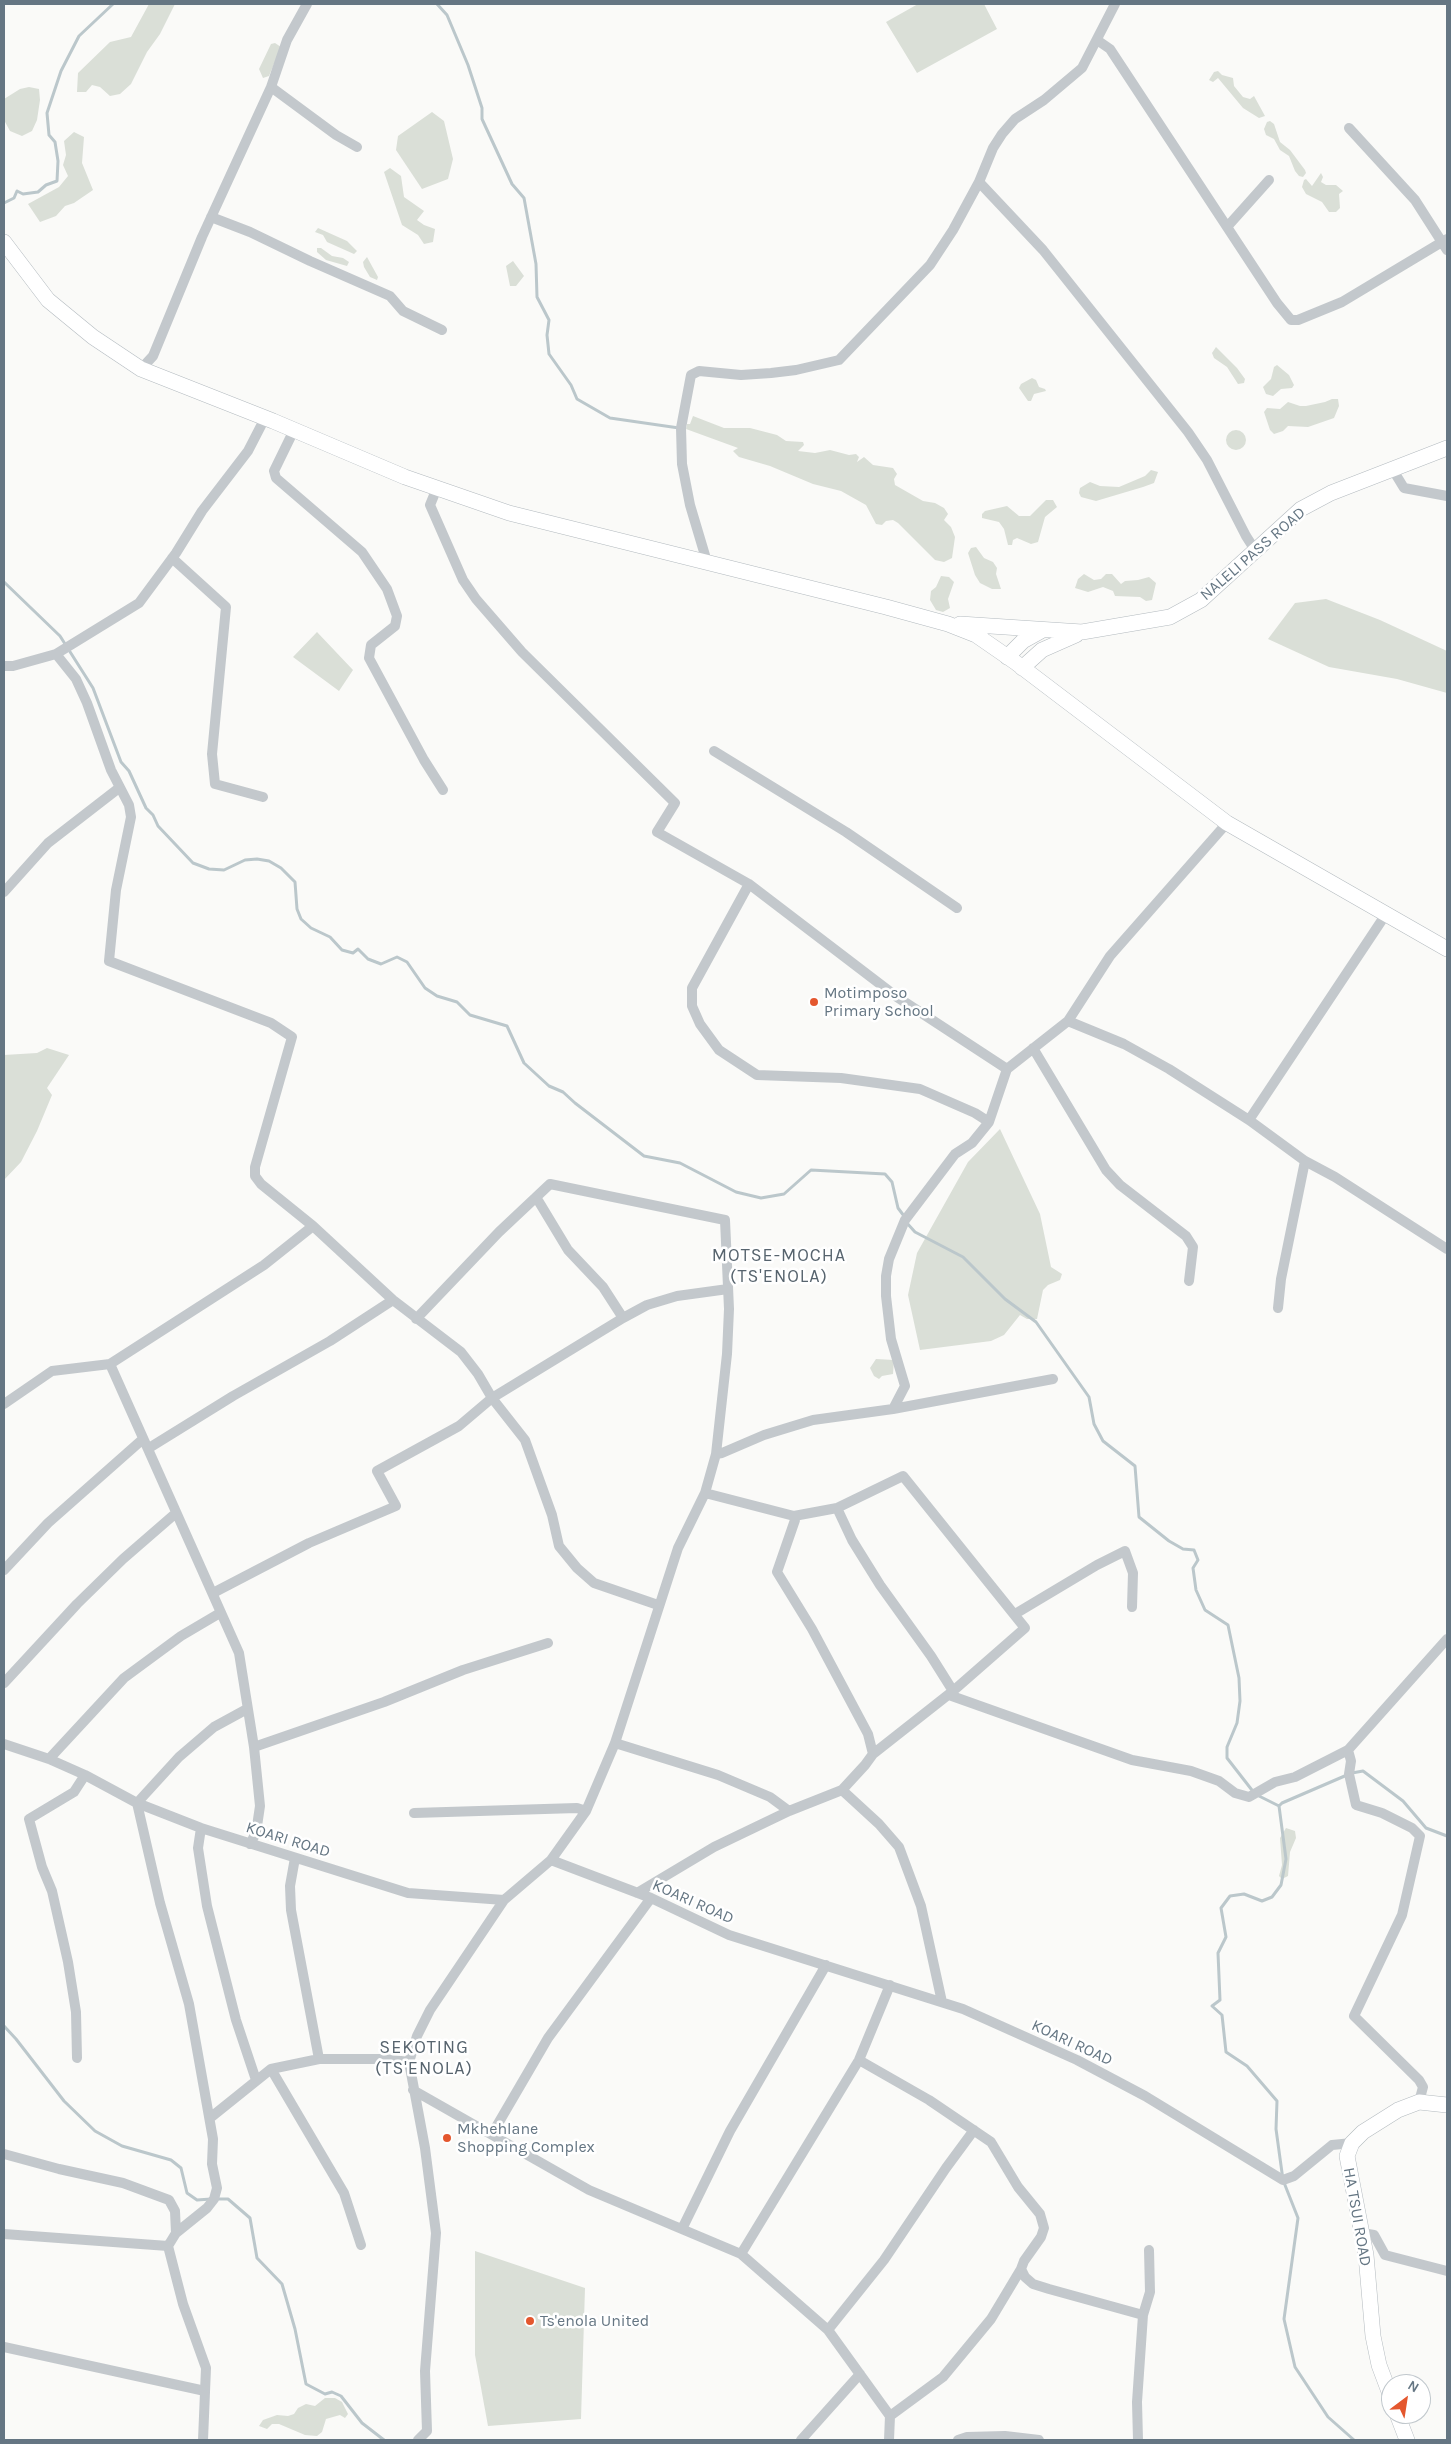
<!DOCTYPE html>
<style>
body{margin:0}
#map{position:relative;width:1451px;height:2444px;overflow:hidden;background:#fafaf8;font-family:Karla,sans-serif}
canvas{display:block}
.frame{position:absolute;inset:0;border:5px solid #657683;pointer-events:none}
.north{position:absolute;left:1381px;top:2374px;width:50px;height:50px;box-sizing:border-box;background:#fff;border:1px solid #c1c8cd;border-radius:50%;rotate:31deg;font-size:14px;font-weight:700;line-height:20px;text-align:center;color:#657683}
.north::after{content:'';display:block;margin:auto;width:18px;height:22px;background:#e4572e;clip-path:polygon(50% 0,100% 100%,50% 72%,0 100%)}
</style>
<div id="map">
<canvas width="1451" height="2444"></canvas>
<div class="frame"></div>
<div class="north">N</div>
</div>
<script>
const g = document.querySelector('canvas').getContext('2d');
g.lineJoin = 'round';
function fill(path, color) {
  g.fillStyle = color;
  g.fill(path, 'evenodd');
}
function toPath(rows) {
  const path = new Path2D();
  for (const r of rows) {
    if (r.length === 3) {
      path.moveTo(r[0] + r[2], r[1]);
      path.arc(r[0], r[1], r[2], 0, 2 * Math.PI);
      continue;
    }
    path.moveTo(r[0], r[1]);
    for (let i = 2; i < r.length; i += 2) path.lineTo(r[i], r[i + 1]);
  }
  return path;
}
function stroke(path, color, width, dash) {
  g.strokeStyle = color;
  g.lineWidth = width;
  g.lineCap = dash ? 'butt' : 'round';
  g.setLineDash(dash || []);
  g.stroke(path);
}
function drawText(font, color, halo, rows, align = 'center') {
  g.font = font + ' Karla,sans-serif';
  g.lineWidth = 5;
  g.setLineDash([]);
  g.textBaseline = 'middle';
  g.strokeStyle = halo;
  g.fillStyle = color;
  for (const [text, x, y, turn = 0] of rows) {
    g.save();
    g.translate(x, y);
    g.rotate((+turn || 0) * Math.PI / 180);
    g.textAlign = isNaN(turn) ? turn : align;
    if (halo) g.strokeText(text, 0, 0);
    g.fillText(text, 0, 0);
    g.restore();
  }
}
fill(toPath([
 [149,4,175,4,160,34,147,52,131,84,120,94,110,96,100,87,92,85,86,92,77,92,78,73,110,42,131,37],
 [918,4,984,4,997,29,917,73,886,22],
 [275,43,281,47,269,76,263,78,259,69,271,44],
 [1218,71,1222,75,1233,78,1234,86,1243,97,1250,99,1254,96,1265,116,1259,118,1243,108,1218,78,1213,82,1209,80,1214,72],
 [29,87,39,89,40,100,37,120,32,131,22,136,10,131,4,120,4,99,20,89],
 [432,112,444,121,453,159,448,179,422,189,396,150,398,136],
 [1270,121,1274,124,1280,142,1290,150,1305,170,1306,173,1303,177,1299,176,1295,171,1289,156,1280,150,1274,139,1266,135,1264,129,1267,122],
 [74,132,84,137,82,163,93,190,74,203,65,206,56,216,40,222,28,204,59,187,68,176,63,165,66,155,64,141],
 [390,168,401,176,404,197,424,211,417,220,424,225,435,229,433,242,424,244,418,235,402,225,384,172],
 [1321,173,1323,177,1321,182,1326,185,1336,185,1343,191,1339,194,1340,208,1336,212,1329,212,1322,202,1306,194,1302,187,1304,180,1306,179,1312,186],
 [318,228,347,241,357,251,354,254,327,242,323,235,315,232],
 [317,248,321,248,332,256,343,258,349,262,347,266,326,260,317,252],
 [367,257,378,277,377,280,370,277,364,267,363,262],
 [513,261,524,276,516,286,510,286,506,266],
 [1216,347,1237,368,1245,379,1244,383,1238,384,1227,367,1214,358,1212,353],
 [1277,365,1289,375,1294,385,1292,388,1281,389,1273,396,1266,394,1263,387,1271,379,1274,367],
 [1032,378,1036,380,1039,387,1045,389,1046,391,1034,394,1031,401,1028,401,1019,388,1021,384],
 [1332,399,1338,399,1339,406,1334,418,1308,427,1288,426,1283,431,1274,434,1270,430,1264,412,1267,408,1280,409,1288,402,1300,406,1306,406,1325,402],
 [693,416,724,428,750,428,777,435,786,441,803,442,804,445,798,451,815,453,830,450,849,455,856,454,859,457,857,462,864,457,873,465,893,468,897,474,894,479,895,485,923,501,935,503,944,508,948,514,944,520,951,527,955,537,952,558,944,562,935,560,898,523,893,520,886,521,882,525,876,524,866,505,841,491,813,484,770,466,739,457,733,451,738,448,686,429,687,424,690,424],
 [1236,440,10],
 [1151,470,1158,472,1154,483,1143,487,1096,501,1081,497,1079,493,1080,488,1090,482,1100,486,1119,487,1145,476],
 [1046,500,1053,500,1057,507,1045,517,1038,542,1031,544,1017,538,1013,540,1012,545,1008,545,1004,529,999,522,982,518,982,514,985,511,1007,506,1019,516,1030,516],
 [976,547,984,558,993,562,997,568,996,574,1001,589,992,589,980,583,975,575,968,553,971,548],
 [1084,574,1094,580,1101,579,1106,574,1112,574,1121,584,1125,581,1138,580,1149,577,1156,583,1152,600,1146,601,1140,597,1115,596,1113,591,1103,587,1088,592,1075,588,1078,579],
 [941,576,949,577,954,582,948,599,950,608,943,612,936,610,930,600,931,591,936,587],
 [1326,599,1380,620,1447,651,1447,693,1397,679,1329,667,1268,639,1295,603],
 [317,632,353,670,339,691,293,657],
 [47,1048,69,1055,47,1088,52,1095,37,1131,21,1162,4,1180,4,1055,37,1053],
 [1000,1129,1040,1214,1051,1267,1062,1274,1060,1280,1048,1285,1043,1290,1037,1319,1027,1319,1020,1315,1004,1335,991,1341,920,1350,908,1295,917,1253,968,1162],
 [876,1359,894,1360,893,1374,882,1376,879,1379,874,1376,870,1368],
 [1286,1828,1295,1831,1296,1838,1290,1852,1288,1876,1282,1879,1279,1876,1282,1865,1280,1838],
 [475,2251,585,2288,581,2419,488,2426,475,2355],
 [325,2398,335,2398,342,2402,348,2414,345,2418,340,2415,326,2419,322,2432,317,2436,305,2435,279,2424,272,2424,267,2429,259,2426,263,2420,277,2415,288,2416,294,2414,298,2408,306,2404,315,2406]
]), '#dadfd7');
stroke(toPath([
 [437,4,447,15,468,65,482,108,482,119,512,184,524,198,536,264,537,297,549,320,547,335,549,354,571,385,577,399,610,418,679,428],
 [4,203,14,198,17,191,23,194,38,192,46,185,57,181,58,161,55,142,49,135,47,113,61,71,79,36,113,4],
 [4,582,60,636,93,688,121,762,129,771,146,808,153,815,158,826,193,863,209,869,224,870,245,860,257,859,269,861,281,868,295,882,297,909,301,919,311,928,330,937,342,950,353,953,358,949,368,959,381,964,397,957,407,962,425,988,437,996,457,1002,470,1015,507,1026,524,1063,549,1086,563,1092,575,1103,644,1156,680,1163,736,1192,761,1198,784,1194,811,1170,885,1174,892,1182,898,1208,904,1216],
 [906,1222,915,1232,963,1257,1005,1299,1036,1322,1089,1397,1094,1424,1103,1441,1135,1466,1139,1517,1169,1541,1183,1549,1194,1550,1198,1560,1193,1568,1196,1590,1205,1610,1228,1625,1239,1678,1240,1701,1237,1723,1227,1747,1227,1758,1255,1794,1279,1806,1286,1859,1281,1885,1272,1897,1262,1901,1244,1894,1230,1896,1221,1908,1226,1937,1218,1953,1220,2000,1212,2006,1222,2015,1226,2052,1247,2066,1277,2101,1276,2129,1283,2180,1298,2218,1284,2319,1295,2367,1328,2417,1354,2440],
 [1352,1773,1363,1771,1403,1801,1426,1828,1447,1836],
 [1279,1806,1282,1803,1347,1775],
 [4,2026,16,2039,64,2101,95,2131,122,2146,171,2160,181,2168,187,2193,197,2200,211,2199],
 [217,2199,228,2199,250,2218,257,2258,282,2284,295,2329,306,2384,325,2394,332,2392,341,2396,362,2423,384,2440]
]), '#bbc7cb', 3);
const secondary = toPath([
 [4,242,48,300,93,337,141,369,273,421,405,477,509,513,886,607,948,624,976,635,1015,662,1227,823,1447,949],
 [960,624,1082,632,1170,617,1201,600,1301,509,1331,493,1447,448],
 [1007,657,1023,641,1041,631],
 [1022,668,1042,650,1076,635],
 [1391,2397,1379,2365,1373,2336,1366,2255,1347,2156,1352,2143,1363,2132,1398,2110,1419,2102,1447,2105],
 [1397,2414,1407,2440]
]);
stroke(secondary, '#b3babf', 16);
stroke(toPath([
 [1097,40,1110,49,1277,303,1291,320,1298,320,1342,302,1447,239],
 [271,87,336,135,357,147],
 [1349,128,1415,200,1447,250],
 [979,182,1043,250,1188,432,1207,460,1246,536,1255,550],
 [211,217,250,232,310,261,390,296,403,311,442,330],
 [1227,227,1269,180],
 [141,369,153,356,202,237,271,87,287,40,307,4],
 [294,430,274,471,276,478,362,552,387,589,397,616,395,626,371,645,369,658,424,760,443,790],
 [1393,470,1404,488,1447,496],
 [437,488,430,505,463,580,476,599,522,652,675,803,657,832,749,884,897,997,1007,1069],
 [172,558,226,607,212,754,215,784,263,797],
 [707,562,690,505,682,464,681,428,691,375,699,371,741,375,771,373,796,370,839,360,930,265,953,230,979,182,993,148,1002,134,1015,119,1044,100,1082,68,1115,4],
 [56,654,76,679,87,703,111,770,129,805,131,817,116,890,109,961,271,1023,292,1037,255,1167,255,1176,261,1184,313,1226,393,1300,461,1352,478,1374,492,1398,525,1440,552,1515,559,1546,577,1568,594,1583,658,1605],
 [4,666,13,666,56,654,139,603,176,553,202,511,248,451,265,418],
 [714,751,846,832,957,908],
 [749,884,692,988,692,1006,700,1024,719,1050,757,1075,841,1078,920,1089,975,1113,989,1122],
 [4,892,48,843,119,788],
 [1068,1021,1124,1044,1169,1069,1249,1120,1305,1161,1335,1177,1447,1249],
 [1033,1048,1106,1170,1120,1185,1186,1236,1193,1247,1189,1281],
 [1249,1120,1386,914],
 [536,1197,568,1250,603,1287,623,1318],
 [1278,1308,1281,1279,1305,1161],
 [416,1319,499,1232,550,1184,725,1220,729,1309,727,1354,716,1454,705,1493,678,1548,615,1743,586,1811,551,1860],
 [110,1364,239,1653,254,1747,260,1806,256,1833,250,1844],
 [4,1404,52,1371,110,1364,264,1265,313,1226],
 [893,1409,905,1386,891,1339,886,1296,886,1276,889,1259,905,1220,955,1154,972,1143,989,1122,1007,1069,1068,1021,1110,956,1227,823],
 [149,1448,233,1396,330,1341,393,1300],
 [716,1454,722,1453,764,1435,813,1420,893,1409,1053,1379],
 [837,1508,852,1540,880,1585,931,1656,953,1691],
 [794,1516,795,1520,777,1572,812,1629,868,1734,873,1754],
 [4,1570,48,1523,143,1439],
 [213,1593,309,1543,396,1506,377,1471,459,1426,492,1398,623,1318,647,1305,677,1296,728,1289],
 [1015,1614,1097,1565,1125,1551,1133,1573,1132,1607],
 [4,1683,77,1604,123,1559,176,1513],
 [949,1695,1132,1760,1191,1771,1219,1781,1235,1793,1249,1797,1275,1782,1295,1777,1348,1750,1447,1639],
 [615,1743,718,1775,770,1797,789,1811],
 [4,1744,49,1759,85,1775,137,1803,201,1828,408,1893,504,1900,551,1860,651,1898,729,1935,963,2009,1077,2060,1145,2096,1283,2180,1294,2176,1332,2145,1352,2143],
 [254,1747,384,1702,463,1670,548,1643],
 [1348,1750,1351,1761,1349,1774,1356,1805,1382,1813,1412,1828,1420,1836,1402,1915,1354,2016,1419,2080,1423,2087,1419,2102],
 [49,1759,124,1678,181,1636,220,1613],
 [842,1790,879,1824,899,1847,921,1906,942,2002],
 [414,1813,577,1808,586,1811],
 [201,1828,198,1848,207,1906,236,2020,256,2080],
 [295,1858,290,1886,291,1910,319,2059,384,2059,409,2062],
 [637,1893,714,1847,789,1811,842,1790,865,1765,873,1754,953,1691,1025,1628,903,1476,837,1508,794,1516,705,1493],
 [77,2058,76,2012,68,1962,52,1891,42,1867,29,1819,74,1792,85,1775],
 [319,2059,271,2069,344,2193,361,2245],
 [859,2060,929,2100,991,2142,1018,2187,1040,2214,1044,2228,1041,2237,1024,2261,1021,2269,1025,2277,1033,2284,1049,2289,1143,2315,1137,2402,1138,2440],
 [413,2090,589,2190,741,2254,828,2330,890,2416,889,2440],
 [210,2118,271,2069],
 [492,2134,548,2038,651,1898],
 [4,2154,59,2169,123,2183,169,2200,175,2211,176,2233,168,2246,183,2304,206,2368,203,2440],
 [682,2229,730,2131,826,1965],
 [176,2233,207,2208,214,2199,217,2188,212,2164,213,2139,189,2004,160,1903,137,1803,179,1757,214,1727,247,1709],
 [1362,2233,1374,2235,1385,2255,1447,2271],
 [4,2234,168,2246],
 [741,2254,859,2060,890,1985],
 [1143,2315,1150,2292,1149,2250],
 [828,2330,884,2260,946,2168,974,2130],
 [4,2347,205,2391],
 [890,2416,943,2377,991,2319,1021,2269],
 [418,2440,427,2431,425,2371,436,2233,425,2148,409,2062,417,2036,430,2010,504,1900],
 [801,2440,860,2374],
 [958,2440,967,2437,1005,2436,1039,2440]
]), '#c3c8cc', 10);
stroke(secondary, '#fff', 15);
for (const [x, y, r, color] of [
 [814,1002,5,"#e4572e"],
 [447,2138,5,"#e4572e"],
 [530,2321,5,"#e4572e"]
]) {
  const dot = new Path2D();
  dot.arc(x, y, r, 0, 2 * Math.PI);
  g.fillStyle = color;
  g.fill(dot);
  stroke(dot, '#fff', 2);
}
drawText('16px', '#657683', '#fff', [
 ["NALELI PASS ROAD",1253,554,-41],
 ["KOARI ROAD",288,1840,17],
 ["KOARI ROAD",693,1902,24],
 ["KOARI ROAD",1072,2043,25],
 ["HA TSUI ROAD",1357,2217,80]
]);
drawText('16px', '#657683', '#fff', [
 ["Motimposo",824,993],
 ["Primary School",824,1011],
 ["Mkhehlane",457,2129],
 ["Shopping Complex",457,2147],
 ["Ts'enola United",540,2321]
], 'left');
g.letterSpacing = '1px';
drawText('18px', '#57646e', '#fff', [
 ["MOTSE-MOCHA",779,1256],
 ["(TS'ENOLA)",779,1277],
 ["SEKOTING",424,2048],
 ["(TS'ENOLA)",424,2069]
]);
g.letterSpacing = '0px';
</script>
